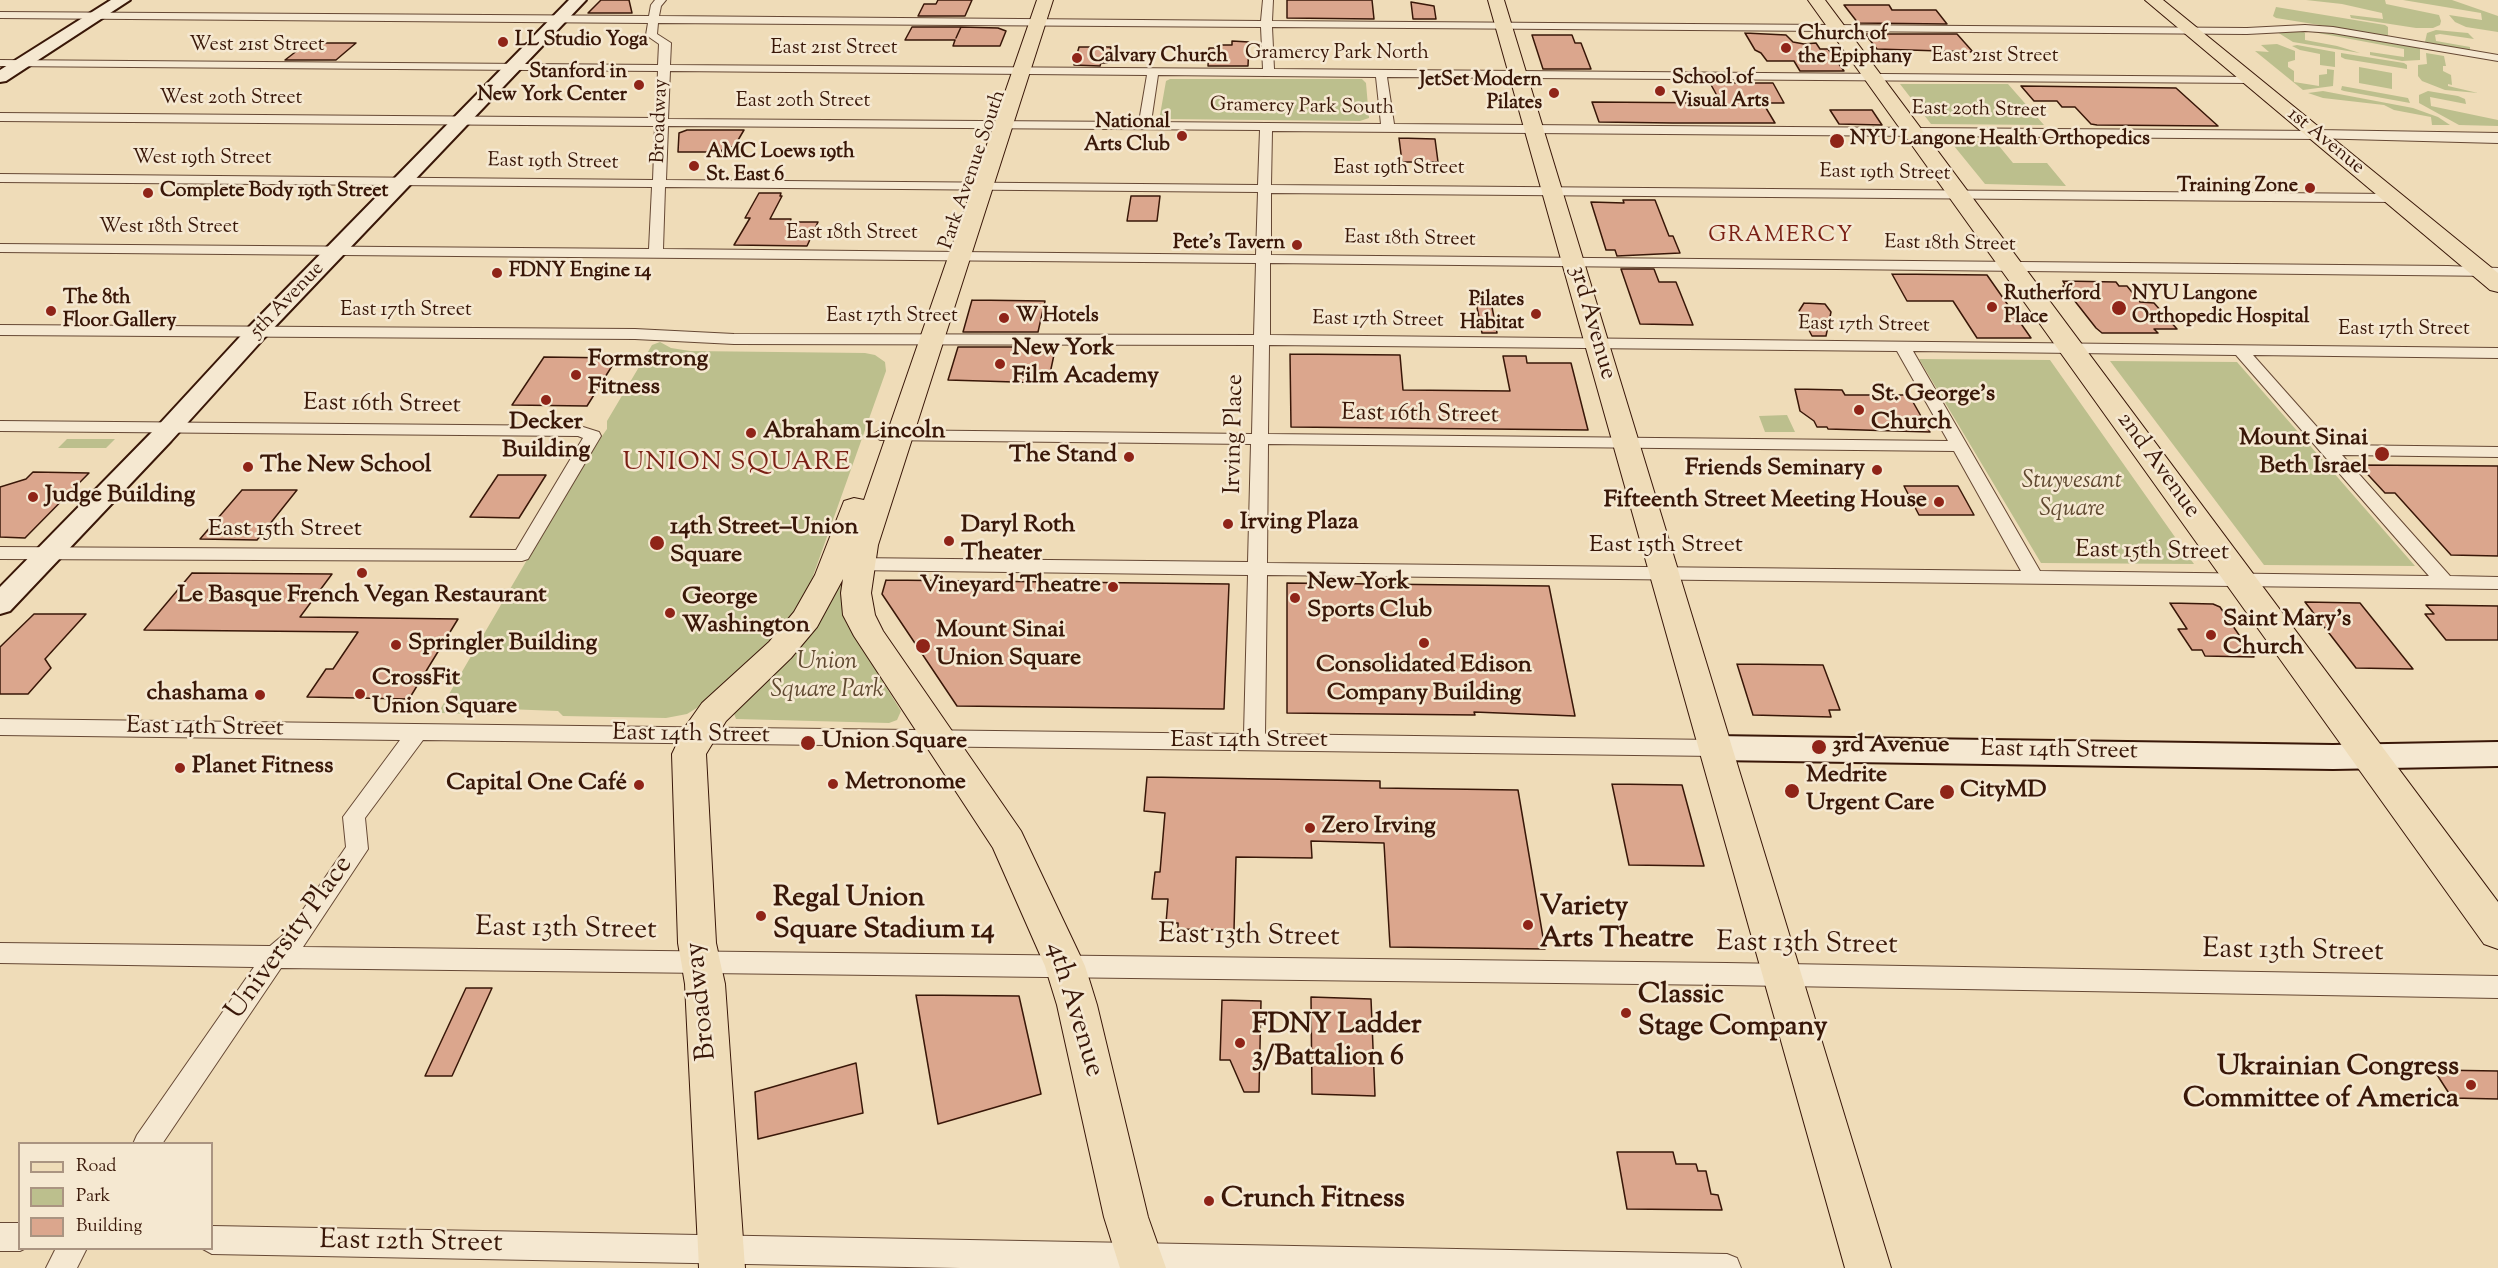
<!DOCTYPE html>
<meta charset="utf-8">
<style>
body{margin:0}
#map{position:relative;width:2498px;height:1268px;overflow:hidden;background:#efdcb8;font-family:"Sorts Mill Goudy",serif}
canvas{display:block}
.legend{position:absolute;left:18px;top:1142px;width:195px;height:108px;box-sizing:border-box;background:#f5e8d1;border:2px solid #aa9481;margin:0;padding:8px 10px;list-style:none;font-size:18px;color:#391708}
.legend li{display:flex;align-items:center;gap:12px;height:30px}
.legend b{width:30px;border:2px solid #aa9481}
</style>
<div id="map">
<canvas width="2498" height="1268"></canvas>
<ul class="legend">
<li><b style="height:8px;background:#efdcb8"></b>Road</li>
<li><b style="height:16px;background:#bcbf8d"></b>Park</li>
<li><b style="height:16px;background:#dba68d"></b>Building</li>
</ul>
</div>
<script>
const g = document.querySelector('canvas').getContext('2d');
g.lineJoin = 'round';
function fill(path, color) {
  g.fillStyle = color;
  g.fill(path, 'evenodd');
}
function toPath(rows) {
  const path = new Path2D();
  for (const r of rows) {
    path.moveTo(r[0], r[1]);
    for (let i = 2; i < r.length; i += 2) path.lineTo(r[i], r[i + 1]);
  }
  return path;
}
function stroke(path, color, width, dash) {
  g.strokeStyle = color;
  g.lineWidth = width;
  g.lineCap = dash ? 'butt' : 'round';
  g.setLineDash(dash || []);
  g.stroke(path);
}
function drawText(font, color, halo, rows, align = 'center') {
  g.font = font + ' "Sorts Mill Goudy",serif';
  g.lineWidth = 5;
  g.setLineDash([]);
  g.textBaseline = 'middle';
  g.strokeStyle = halo;
  g.fillStyle = color;
  for (const [text, x, y, turn = 0] of rows) {
    g.save();
    g.translate(x, y);
    g.rotate((+turn || 0) * Math.PI / 180);
    g.textAlign = isNaN(turn) ? turn : align;
    if (halo) g.strokeText(text, 0, 0);
    g.fillText(text, 0, 0);
    g.restore();
  }
}
fill(toPath([
 [2306,0,2385,0,2386,4,2439,15,2441,21,2440,25,2433,28,2416,28,2351,18,2350,15,2383,19,2382,13,2342,4],
 [2403,0,2452,0,2498,16,2498,32,2466,27,2455,22,2449,15,2482,20,2481,13],
 [2276,7,2385,25,2388,27,2388,36,2276,18,2273,16],
 [2299,29,2305,33,2305,40,2337,46,2360,53,2293,42,2277,32],
 [2302,30,2318,30,2420,47,2420,60,2402,61,2370,55,2370,52,2404,57,2404,49],
 [2436,30,2468,33,2474,39,2440,34,2435,35,2436,41,2470,47,2470,51,2425,42,2427,33],
 [2277,44,2295,51,2295,60,2288,62,2288,67,2294,71,2294,82,2319,86,2319,75,2327,74,2327,69,2334,70,2333,86,2303,90,2255,51,2269,52,2261,45],
 [2297,45,2335,52,2335,67,2320,65,2320,54,2300,50,2292,46],
 [2341,53,2404,63,2407,65,2407,69,2345,59,2341,57],
 [2426,53,2444,56,2446,66,2443,66,2443,71,2451,75,2452,85,2448,84,2448,86,2478,93,2445,90,2422,81,2418,76,2418,65,2427,64],
 [2359,67,2392,73,2392,89,2359,83],
 [1170,79,1362,79,1366,83,1369,118,1360,121,1165,119,1160,115,1166,81],
 [1900,84,2008,84,2044,125,1931,124],
 [2342,86,2408,98,2410,103,2344,91,2341,90],
 [2323,91,2413,108,2438,117,2450,125,2432,125,2431,117,2394,110,2384,105,2323,98,2308,93],
 [2428,91,2458,96,2465,99,2466,104,2430,97,2431,106,2498,120,2498,126,2459,125,2419,103,2419,95],
 [1950,141,1995,141,2013,163,2047,163,2066,186,1985,184],
 [660,342,671,348,690,351,865,353,875,355,885,362,886,371,808,590,798,607,773,637,700,706,687,714,666,718,563,716,558,711,506,709,495,715,442,713,441,708,445,701,585,460,607,429,607,421,652,345],
 [1919,359,2050,360,2194,564,2041,563],
 [2110,361,2237,362,2415,566,2264,565],
 [1787,415,1795,432,1765,432,1759,416],
 [67,439,115,439,106,448,58,448],
 [841,581,842,608,845,621,901,711,897,720,889,723,736,719,733,711]
]), '#bcbf8d');
const building = toPath([
 [601,0,629,0,632,13,588,13,601,0],
 [938,0,972,0,965,16,918,16,924,4,936,4,938,0],
 [1287,0,1372,0,1374,19,1287,18,1287,0],
 [1411,2,1434,6,1436,19,1413,19,1411,2],
 [1844,5,1889,5,1892,10,1936,10,1947,24,1858,23,1844,5],
 [912,27,961,27,956,38,961,27,998,28,1006,31,1000,46,953,46,955,40,905,40,912,27],
 [1745,33,1786,35,1793,42,1804,44,1816,43,1820,49,1828,49,1844,71,1800,71,1794,61,1767,61,1761,53,1755,50,1745,33],
 [1865,34,1957,34,1973,52,1877,49,1865,34],
 [1532,35,1572,35,1575,43,1581,43,1591,69,1543,69,1532,35],
 [1232,41,1249,42,1248,66,1208,66,1209,48,1216,48,1216,45,1232,45,1232,41],
 [307,43,356,43,336,60,285,60,307,43],
 [1079,47,1111,47,1107,63,1101,63,1100,66,1074,65,1079,47],
 [1710,83,1773,83,1784,103,1763,103,1775,123,1673,123,1599,122,1592,102,1721,103,1710,83],
 [2021,86,2176,88,2218,126,2097,125,2091,124,2075,107,2062,107,2057,101,2034,101,2021,86],
 [1830,110,1872,110,1882,125,1839,124,1830,110],
 [687,130,744,130,734,147,724,147,721,152,678,152,679,133,687,130],
 [1399,138,1435,139,1438,162,1402,162,1399,138],
 [759,193,781,193,780,196,782,196,770,219,791,219,790,222,818,222,807,246,734,245,750,218,745,218,759,193],
 [1131,196,1160,196,1157,221,1127,221,1131,196],
 [1623,200,1655,200,1669,236,1673,236,1680,253,1617,256,1615,250,1606,250,1591,202,1624,203,1623,200],
 [1621,269,1654,269,1659,282,1676,282,1693,325,1640,324,1621,269],
 [1892,274,1987,275,2031,338,1977,338,1953,301,1907,301,1892,274],
 [2063,281,2116,282,2119,286,2127,286,2140,302,2154,303,2177,329,2154,329,2158,333,2102,333,2096,328,2063,286,2066,286,2063,281],
 [972,300,1045,301,1038,332,963,332,972,300],
 [1476,302,1491,302,1497,333,1482,333,1476,302],
 [1804,303,1825,304,1831,312,1826,336,1812,336,1799,311,1804,303],
 [958,347,1035,347,1034,350,1055,350,1048,383,948,380,958,347],
 [1290,354,1400,355,1403,390,1510,391,1503,356,1526,356,1527,363,1571,363,1588,430,1291,427,1290,354],
 [544,357,617,358,587,406,512,405,544,357],
 [1795,389,1842,390,1845,395,1909,395,1930,432,1828,429,1827,427,1817,427,1814,421,1800,411,1795,389],
 [2359,465,2498,466,2498,556,2451,555,2395,493,2385,493,2359,465],
 [33,472,89,473,25,538,0,537,0,487,26,479,33,472],
 [498,475,546,475,519,518,470,517,498,475],
 [1904,486,1958,486,1974,515,1919,515,1904,486],
 [242,490,297,490,257,540,200,539,242,490],
 [192,573,332,574,300,617,458,619,409,699,307,697,326,669,333,669,358,632,144,630,192,573],
 [886,580,1229,584,1224,709,957,706,882,594,886,580],
 [1287,583,1549,586,1575,716,1474,712,1475,715,1287,713,1287,583],
 [2305,602,2360,603,2413,669,2356,668,2305,602],
 [2170,603,2213,604,2220,607,2254,657,2205,656,2202,650,2192,650,2178,629,2187,629,2170,603],
 [2426,605,2498,606,2498,640,2446,640,2425,614,2434,614,2426,605],
 [34,614,86,614,45,659,51,668,28,694,0,694,0,647,34,614],
 [1737,664,1823,665,1840,710,1829,710,1831,717,1753,715,1737,664],
 [1147,777,1380,781,1380,788,1518,790,1545,949,1390,947,1384,843,1311,841,1312,858,1236,857,1234,930,1178,929,1178,923,1166,923,1168,899,1152,899,1155,872,1160,872,1165,813,1144,811,1147,777],
 [1612,784,1682,785,1704,866,1629,865,1612,784],
 [466,988,492,988,452,1076,425,1076,466,988],
 [916,995,1019,996,1041,1094,938,1124,916,995],
 [1311,997,1371,999,1375,1096,1312,1094,1311,997],
 [1222,1000,1261,1001,1259,1092,1244,1092,1230,1060,1220,1060,1222,1000],
 [856,1063,863,1113,758,1139,755,1092,856,1063],
 [2434,1070,2498,1071,2498,1099,2452,1098,2434,1070],
 [1617,1152,1673,1152,1676,1164,1696,1164,1698,1171,1706,1171,1711,1194,1718,1195,1722,1210,1627,1209,1617,1152]
]);
fill(building, '#dba68d');
stroke(building, '#391708', 1.5);
const minor = toPath([
 [655,0,666,0,661,6,659,16,1261,21,1263,0,1273,0,1272,21,2247,28,2305,25,2333,27,2498,55,2498,61,2333,33,2305,31,2247,34,1272,27,1274,69,2251,77,2257,80,2251,83,1387,77,1394,124,2317,131,2323,135,2317,139,1272,131,1271,185,2393,194,2400,198,2393,202,1271,193,1271,255,2448,266,2498,268,2498,276,1270,263,1270,335,2498,348,2498,358,2253,355,2333,445,2498,447,2498,457,2342,455,2450,576,2498,577,2498,589,1267,575,1265,734,1715,740,1722,742,1726,748,1722,754,1715,756,423,740,365,818,368,849,303,947,1726,963,2498,976,2498,998,1726,985,281,968,162,1144,133,1144,137,1135,254,967,0,963,0,943,270,946,289,930,346,847,343,817,400,740,0,735,0,719,1244,734,1248,575,851,570,844,568,842,564,844,560,851,558,1248,562,1251,444,880,440,872,435,880,430,1252,434,1254,345,734,344,635,339,0,335,0,325,635,329,734,334,1254,335,1256,263,0,252,0,244,649,249,652,187,0,182,0,174,653,180,655,126,0,121,0,113,656,118,658,71,0,66,0,60,658,65,659,44,646,35,648,23,0,18,0,12,649,16,651,5,655,0],
 [658,23,1261,27,1263,69,670,65,671,43,657,34,658,23],
 [670,71,1147,75,1139,122,668,119,670,71],
 [1158,75,1376,77,1381,124,1151,122,1158,75],
 [668,126,1260,130,1258,185,666,180,668,126],
 [665,187,1258,192,1256,255,663,249,665,187],
 [1269,345,1897,351,1948,441,1268,434,1269,345],
 [1913,351,2236,355,2429,576,2040,571,1913,351],
 [1268,444,1954,451,2021,571,1267,563,1268,444],
 [0,421,580,426,599,432,601,436,528,559,522,561,0,559,0,547,516,550,583,438,578,436,0,431,0,421],
 [0,1223,20,1223,20,1248,26,1248,20,1251,0,1251,0,1223],
 [212,1226,1727,1254,1737,1258,1741,1268,960,1268,212,1254,201,1248,212,1248,212,1226],
 [56,1248,87,1248,77,1268,46,1268,56,1248]
]);
const tertiary = toPath([
 [2317,130,2498,133,2498,143,2311,138,2309,135,2311,132,2317,130]
]);
const secondary = toPath([
 [111,0,130,0,6,81,0,82,0,70,111,0],
 [569,0,586,0,265,337,171,441,10,611,0,614,0,587,153,431,249,327,569,0],
 [1715,736,2333,745,2498,742,2498,766,2333,769,1715,760,1704,756,1700,748,1704,740,1715,736]
]);
const primary = toPath([
 [1037,0,1053,0,878,545,871,593,875,615,883,631,1021,831,1085,966,1097,1005,1148,1217,1166,1268,1120,1268,1104,1217,1057,1005,1045,966,993,848,854,636,843,615,841,593,843,579,817,627,791,658,726,721,706,754,716,943,725,984,745,1268,699,1268,685,984,678,943,672,754,685,727,702,703,769,642,794,612,815,575,844,501,854,498,864,500,1037,0],
 [1488,0,1504,0,1891,1268,1845,1268,1488,0],
 [1808,0,1825,0,2498,902,2498,949,2484,944,1808,0],
 [2145,0,2163,0,2498,273,2498,292,2490,290,2145,0]
]);
stroke(minor, '#664834', 2);
stroke(tertiary, '#664834', 2);
stroke(secondary, '#391708', 4);
stroke(primary, '#391708', 2);
fill(minor, '#f5e8d1');
fill(tertiary, '#f5e8d1');
fill(secondary, '#f5e8d1');
fill(primary, '#efdcb8');
for (const [x, y, r, color] of [
 [503,42,6,"#8f2418"],
 [1786,48,6,"#8f2418"],
 [1077,58,6,"#8f2418"],
 [639,85,6,"#8f2418"],
 [1660,91,6,"#8f2418"],
 [1554,93,6,"#8f2418"],
 [1182,136,6,"#8f2418"],
 [1837,141,8,"#8f2418"],
 [694,166,6,"#8f2418"],
 [2310,188,6,"#8f2418"],
 [148,193,6,"#8f2418"],
 [1297,245,6,"#8f2418"],
 [497,273,6,"#8f2418"],
 [1992,307,6,"#8f2418"],
 [2119,308,8,"#8f2418"],
 [51,311,6,"#8f2418"],
 [1536,314,6,"#8f2418"],
 [1004,318,6,"#8f2418"],
 [1000,364,6,"#8f2418"],
 [576,375,6,"#8f2418"],
 [546,400,6,"#8f2418"],
 [1859,410,6,"#8f2418"],
 [751,433,6,"#8f2418"],
 [2382,454,8,"#8f2418"],
 [1129,457,6,"#8f2418"],
 [248,467,6,"#8f2418"],
 [1877,470,6,"#8f2418"],
 [33,497,6,"#8f2418"],
 [1939,502,6,"#8f2418"],
 [1228,524,6,"#8f2418"],
 [949,541,6,"#8f2418"],
 [657,543,8,"#8f2418"],
 [362,573,6,"#8f2418"],
 [1113,587,6,"#8f2418"],
 [1295,598,6,"#8f2418"],
 [670,613,6,"#8f2418"],
 [2211,635,6,"#8f2418"],
 [1424,643,6,"#8f2418"],
 [396,645,6,"#8f2418"],
 [923,646,8,"#8f2418"],
 [360,694,6,"#8f2418"],
 [260,695,6,"#8f2418"],
 [808,743,8,"#8f2418"],
 [1819,747,8,"#8f2418"],
 [180,768,6,"#8f2418"],
 [833,784,6,"#8f2418"],
 [639,785,6,"#8f2418"],
 [1792,791,8,"#8f2418"],
 [1947,792,8,"#8f2418"],
 [1310,828,6,"#8f2418"],
 [761,916,6,"#8f2418"],
 [1528,925,6,"#8f2418"],
 [1626,1013,6,"#8f2418"],
 [1240,1043,6,"#8f2418"],
 [2471,1085,6,"#8f2418"],
 [1209,1201,6,"#8f2418"]
]) {
  const dot = new Path2D();
  dot.arc(x, y, r, 0, 2 * Math.PI);
  g.fillStyle = color;
  g.fill(dot);
  stroke(dot, '#f5e8d1', 2);
}
drawText('bold 20px', '#391708', '#f5e8d1', [
 ["Church of",1798,36],
 ["the Epiphany",1798,59],
 ["LL Studio Yoga",515,42],
 ["Calvary Church",1089,58],
 ["Stanford in",627,74,"right"],
 ["New York Center",627,97,"right"],
 ["School of",1672,80],
 ["Visual Arts",1672,103],
 ["JetSet Modern",1542,82,"right"],
 ["Pilates",1542,105,"right"],
 ["National",1170,124,"right"],
 ["Arts Club",1170,147,"right"],
 ["NYU Langone Health Orthopedics",1850,141],
 ["AMC Loews 19th",706,154],
 ["St. East 6",706,177],
 ["Training Zone",2298,188,"right"],
 ["Complete Body 19th Street",160,193],
 ["Pete's Tavern",1285,245,"right"],
 ["FDNY Engine 14",509,273],
 ["Rutherford",2004,296],
 ["Place",2004,319],
 ["NYU Langone",2132,296],
 ["Orthopedic Hospital",2132,319],
 ["The 8th",63,300],
 ["Floor Gallery",63,323],
 ["Pilates",1524,302,"right"],
 ["Habitat",1524,325,"right"],
 ["W Hotels",1016,318]
], 'left');
drawText('20px', '#391708', '#f5e8d1', [
 ["West 21st Street",257,47],
 ["East 21st Street",834,50],
 ["Gramercy Park North",1337,55],
 ["East 21st Street",1995,58],
 ["West 20th Street",231,100],
 ["East 20th Street",803,103],
 ["Gramercy Park South",1302,108,1],
 ["East 20th Street",1979,111,1],
 ["Broadway",661,121,-88],
 ["1st Avenue",2325,142,39],
 ["West 19th Street",202,160],
 ["East 19th Street",553,163,1],
 ["Park Avenue South",974,170,-71],
 ["East 19th Street",1399,170],
 ["East 19th Street",1885,174,1],
 ["West 18th Street",169,229],
 ["East 18th Street",852,235],
 ["East 18th Street",1410,240,1],
 ["East 18th Street",1950,245,1],
 ["5th Avenue",288,301,-46],
 ["East 17th Street",406,312],
 ["East 17th Street",892,318],
 ["East 17th Street",1378,321,1],
 ["East 17th Street",1864,326,1],
 ["East 17th Street",2404,331]
]);
g.letterSpacing = '1.5px';
drawText('22px', '#7a1f14', '#f5e8d1', [
 ["GRAMERCY",1781,237]
]);
g.letterSpacing = '0px';
drawText('24px', '#391708', '#f5e8d1', [
 ["3rd Avenue",1591,323,74],
 ["East 16th Street",382,406,1],
 ["East 16th Street",1420,416,1],
 ["Irving Place",1236,434,-89],
 ["2nd Avenue",2157,466,54],
 ["East 15th Street",285,531],
 ["East 15th Street",1666,547],
 ["East 15th Street",2152,553,1],
 ["East 14th Street",205,729,1],
 ["East 14th Street",691,736,1],
 ["East 14th Street",1249,742],
 ["East 14th Street",2059,752,1]
]);
drawText('bold 24px', '#391708', '#f5e8d1', [
 ["New York",1012,350],
 ["Film Academy",1012,378],
 ["Formstrong",588,361],
 ["Fitness",588,389],
 ["St. George's",1871,396],
 ["Church",1871,424],
 ["Decker",546,424,"center"],
 ["Building",546,452,"center"],
 ["Abraham Lincoln",763,433],
 ["Mount Sinai",2368,440,"right"],
 ["Beth Israel",2368,468,"right"],
 ["The Stand",1117,457,"right"],
 ["The New School",260,467],
 ["Friends Seminary",1865,470,"right"],
 ["Judge Building",45,497],
 ["Fifteenth Street Meeting House",1927,502,"right"],
 ["Irving Plaza",1240,524],
 ["Daryl Roth",961,527],
 ["Theater",961,555],
 ["14th Street–Union",670,529],
 ["Square",670,557],
 ["New York",1307,584],
 ["Sports Club",1307,612],
 ["Vineyard Theatre",1101,587,"right"],
 ["Le Basque French Vegan Restaurant",362,597,"center"],
 ["George",682,599],
 ["Washington",682,627],
 ["Saint Mary's",2223,621],
 ["Church",2223,649],
 ["Mount Sinai",936,632],
 ["Union Square",936,660],
 ["Springler Building",408,645],
 ["Consolidated Edison",1424,667,"center"],
 ["Company Building",1424,695,"center"],
 ["CrossFit",372,680],
 ["Union Square",372,708],
 ["chashama",248,695,"right"],
 ["Union Square",822,743],
 ["3rd Avenue",1832,747],
 ["Planet Fitness",192,768],
 ["Medrite",1806,777],
 ["Urgent Care",1806,805],
 ["Metronome",845,784],
 ["Capital One Café",627,785,"right"],
 ["CityMD",1960,792],
 ["Zero Irving",1322,828]
], 'left');
drawText('italic 24px', '#604930', '#f5e8d1', [
 ["Stuyvesant",2072,483],
 ["Square",2072,511],
 ["Union",827,664],
 ["Square Park",827,692]
]);
g.letterSpacing = '1.5px';
drawText('26px', '#7a1f14', '#f5e8d1', [
 ["UNION SQUARE",737,465]
]);
g.letterSpacing = '0px';
drawText('bold 28px', '#391708', '#f5e8d1', [
 ["Regal Union",773,900],
 ["Square Stadium 14",773,932],
 ["Variety",1540,909],
 ["Arts Theatre",1540,941],
 ["Classic",1638,997],
 ["Stage Company",1638,1029],
 ["FDNY Ladder",1252,1027],
 ["3/Battalion 6",1252,1059],
 ["Ukrainian Congress",2459,1069,"right"],
 ["Committee of America",2459,1101,"right"],
 ["Crunch Fitness",1221,1201]
], 'left');
drawText('28px', '#391708', '#f5e8d1', [
 ["East 13th Street",566,931,1],
 ["East 13th Street",1249,938,1],
 ["University Place",291,939,-54],
 ["East 13th Street",1807,946,1],
 ["East 13th Street",2293,953,1],
 ["Broadway",703,1001,-96],
 ["4th Avenue",1073,1010,73],
 ["East 12th Street",411,1244,1]
]);
</script>
